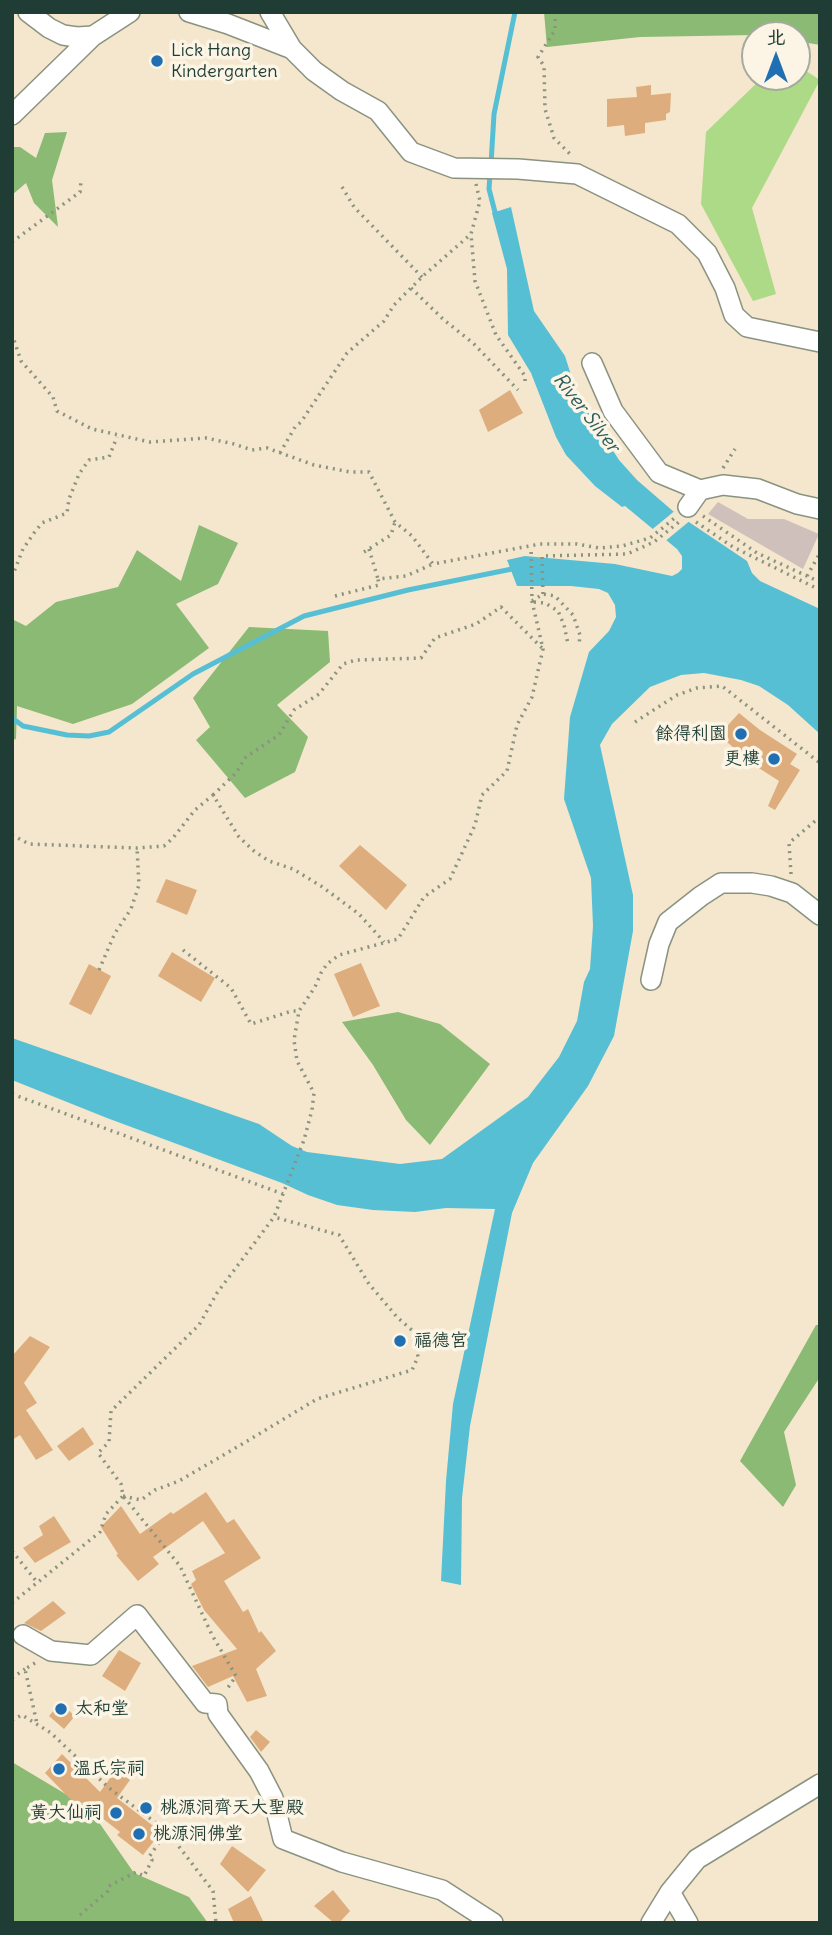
<!DOCTYPE html>
<meta charset="utf-8">
<style>
body{margin:0}
#map{position:relative;width:832px;height:1935px;overflow:hidden;background:#f4e7cd;font-family:Delius,"LXGW WenKai TC",sans-serif}
canvas{display:block}
.frame{position:absolute;inset:0;border:14px solid #1f3d34;pointer-events:none}
.north{position:absolute;left:741px;top:21px;width:70px;height:70px;box-sizing:border-box;background:#fcf5e5;border:2px solid #a4ab9e;border-radius:50%;rotate:0deg;font-size:19px;font-weight:700;line-height:28px;text-align:center;color:#1f3d34}
.north::after{content:'';display:block;margin:auto;width:24px;height:32px;background:#1f6fb2;clip-path:polygon(50% 0,100% 100%,50% 72%,0 100%)}
</style>
<div id="map">
<canvas width="832" height="1935"></canvas>
<div class="frame"></div>
<div class="north">北</div>
</div>
<script>
const g = document.querySelector('canvas').getContext('2d');
g.lineJoin = 'round';
function fill(path, color) {
  g.fillStyle = color;
  g.fill(path, 'evenodd');
}
function toPath(rows) {
  const path = new Path2D();
  for (const r of rows) {
    path.moveTo(r[0], r[1]);
    for (let i = 2; i < r.length; i += 2) path.lineTo(r[i], r[i + 1]);
  }
  return path;
}
function stroke(path, color, width, dash) {
  g.strokeStyle = color;
  g.lineWidth = width;
  g.lineCap = dash ? 'butt' : 'round';
  g.setLineDash(dash || []);
  g.stroke(path);
}
function drawText(font, color, halo, rows, align = 'center') {
  g.font = font + ' Delius,"LXGW WenKai TC",sans-serif';
  g.lineWidth = 7;
  g.setLineDash([]);
  g.textBaseline = 'middle';
  g.strokeStyle = halo;
  g.fillStyle = color;
  for (const [text, x, y, turn = 0] of rows) {
    g.save();
    g.translate(x, y);
    g.rotate((+turn || 0) * Math.PI / 180);
    g.textAlign = isNaN(turn) ? turn : align;
    if (halo) g.strokeText(text, 0, 0);
    g.fillText(text, 0, 0);
    g.restore();
  }
}
fill(toPath([
 [718,502,748,519,784,519,819,534,803,569,708,514]
]), '#d0c0bc');
fill(toPath([
 [797,65,820,80,752,208,776,294,753,301,701,204,706,132,761,79,766,77,797,77]
]), '#adda86');
fill(toPath([
 [544,12,820,12,820,45,797,41,797,35,755,35,640,37,547,47],
 [67,132,52,180,58,227,34,203,26,183,12,195,12,147,20,147,36,158,45,133],
 [199,525,238,543,218,584,176,604,209,648,132,704,73,724,17,706,16,739,12,740,12,619,26,626,56,602,118,587,137,550,181,581],
 [249,627,328,631,330,662,277,705,308,737,295,772,245,798,196,740,210,727,193,698],
 [398,1012,440,1024,490,1064,430,1145,406,1120,373,1065,342,1022],
 [816,1325,820,1325,820,1377,784,1432,796,1485,783,1507,740,1461],
 [12,1762,89,1808,134,1873,189,1897,208,1923,12,1923]
]), '#8aba73');
fill(toPath([
 [511,207,534,311,565,356,577,394,619,460,637,480,674,512,747,561,752,573,760,581,820,609,820,734,788,705,759,686,741,680,704,673,681,675,650,687,612,724,600,745,633,895,633,931,614,1036,588,1086,533,1163,512,1213,470,1426,462,1498,461,1585,441,1581,446,1481,453,1404,495,1209,446,1208,415,1212,373,1210,337,1205,308,1195,282,1183,107,1118,12,1080,12,1038,259,1124,292,1146,307,1152,400,1164,442,1159,528,1097,559,1057,577,1021,584,982,590,969,593,926,591,878,564,799,570,717,589,652,609,631,616,617,615,605,608,593,599,589,571,586,517,586,507,560,525,556,615,564,672,576,678,573,682,569,682,556,677,549,625,506,622,507,595,486,566,455,556,437,531,373,508,335,507,269,492,213]
]), '#57bfd4');
fill(toPath([
 [677,509,692,519,663,543,649,532]
]), '#f4e7cd');
stroke(toPath([
 [491,164,494,114,515,12],
 [490,174,489,189,496,216],
 [12,718,23,726,67,735,89,736,109,732,193,674,304,616,408,590,517,568]
]), '#57bfd4', 5);
fill(toPath([
 [651,85,651,95,671,93,670,112,666,114,666,120,645,123,645,133,625,136,624,125,607,127,607,99,637,97,636,87],
 [510,390,523,413,488,432,479,410],
 [739,713,760,730,797,754,790,764,800,770,775,810,768,806,779,781,751,763,719,735],
 [360,845,407,885,386,910,339,866],
 [166,879,197,890,187,915,156,902],
 [172,952,215,978,201,1002,158,976],
 [361,963,380,1006,353,1017,334,974],
 [89,964,111,976,91,1015,69,1004],
 [30,1336,50,1347,24,1383,37,1403,26,1410,53,1450,36,1460,20,1435,12,1440,12,1356],
 [83,1427,94,1444,69,1461,57,1446],
 [206,1492,227,1523,234,1519,261,1558,224,1581,243,1612,248,1609,259,1633,261,1631,276,1651,256,1669,267,1696,247,1702,233,1676,208,1687,192,1666,237,1649,204,1610,191,1584,196,1580,192,1571,225,1553,203,1521,153,1557,159,1564,138,1581,116,1555,118,1554,101,1527,121,1506,140,1534,171,1512,173,1514],
 [54,1516,71,1542,35,1563,23,1548,43,1535,39,1526],
 [53,1601,66,1613,41,1631,24,1623],
 [119,1650,141,1663,125,1691,102,1676],
 [60,1703,75,1716,64,1729,49,1716],
 [256,1730,270,1742,261,1752,250,1737],
 [62,1754,100,1792,116,1770,130,1780,117,1798,161,1832,143,1855,117,1835,120,1832,102,1818,82,1803,78,1807,45,1773],
 [232,1846,266,1870,248,1892,220,1864],
 [333,1890,350,1911,339,1923,334,1923,314,1906],
 [251,1896,264,1923,234,1923,228,1909]
]), '#dead7d');
const minor = toPath([
 [28,12,49,28,63,35,77,37,93,36,130,12],
 [189,12,228,24,292,49,314,71,342,91,378,111,411,152,454,168,518,169,577,174,678,224,707,253,725,288,734,315,747,327,820,342],
 [270,12,292,49],
 [12,115,93,36],
 [592,363,613,411,659,473,700,490,723,485,758,489,797,504,820,509],
 [688,507,700,490],
 [651,980,659,944,668,922,701,896,721,883,752,883,771,886,792,893,820,915],
 [23,1635,51,1651,91,1655,137,1615,205,1703,217,1704,218,1714,259,1771,273,1798,283,1839,342,1862,442,1890,493,1923],
 [670,1892,688,1923],
 [651,1923,670,1892,697,1859,820,1784]
]);
stroke(minor, '#8a9280', 22);
stroke(toPath([
 [555,12,555,30,538,57,544,66,545,109,554,138,571,155],
 [476,184,480,201,471,234,475,281,496,335,525,376,525,385],
 [342,187,354,207,422,277],
 [12,242,80,192,81,181],
 [411,288,444,320,473,343,518,390],
 [12,334,21,361,53,397,57,411,92,429,150,442,206,438,234,444,252,450,267,448,314,465,350,472,369,472,395,522,412,536,433,564,540,544,577,544,599,548,622,546,650,538,676,517],
 [280,453,295,427,301,422,347,353,384,321,394,305,423,276,471,234],
 [723,468,735,449],
 [703,516,757,553,820,582],
 [696,522,733,547,820,590],
 [369,549,378,579],
 [364,552,391,535,395,522],
 [807,576,820,553],
 [12,577,23,549,34,533,42,523,67,513,69,499,79,474,89,460,109,457,117,437],
 [543,594,542,556,627,554,654,542,679,522],
 [335,596,379,585,378,579,406,576,433,564],
 [532,601,543,594,555,596,573,615,580,635,579,645],
 [534,602,545,603,558,611,564,625,568,644],
 [635,722,677,695,697,688,722,686,820,763],
 [213,795,236,773,246,757,279,735,294,710,319,694,343,664,356,660,421,658,435,638,476,624,501,607,542,648],
 [12,835,29,844,137,848,164,846,173,838,195,810,213,795,239,837,254,851,269,861,293,869,321,886,359,914,384,942],
 [791,874,789,843,820,817],
 [183,950,231,988,251,1024,292,1011,299,1011],
 [99,970,115,933,131,909,139,885,137,848],
 [12,1094,283,1194],
 [123,1496,141,1500,155,1490,179,1481,244,1443,317,1399,412,1370,418,1357,414,1332,397,1317,369,1284,339,1235,274,1217],
 [124,1497,180,1566,212,1635,236,1676,227,1689],
 [12,1551,37,1582],
 [12,1603,100,1532,106,1514,123,1496,121,1484,98,1453,109,1442,111,1411,199,1325,217,1293,274,1217,304,1140,312,1110,314,1093,297,1061,294,1040,299,1011,315,987,321,973,327,964,339,955,398,939,424,897,450,879,475,825,482,795,507,771,517,725,532,697,543,649,532,601,531,547],
 [35,1663,25,1669,37,1724],
 [12,1678,25,1669],
 [12,1720,22,1715,51,1733,109,1788,167,1831,213,1891,216,1923],
 [80,1915,108,1891,109,1886,136,1872,144,1876,152,1860,149,1857,167,1831]
]), '#8a9280', 3.5, [2, 5]);
stroke(minor, '#fff', 19);
for (const [x, y, r, color] of [
 [157,61,7,"#1f6fb2"],
 [741,734,7,"#1f6fb2"],
 [774,759,7,"#1f6fb2"],
 [400,1341,7,"#1f6fb2"],
 [61,1709,7,"#1f6fb2"],
 [59,1769,7,"#1f6fb2"],
 [146,1808,7,"#1f6fb2"],
 [116,1813,7,"#1f6fb2"],
 [139,1834,7,"#1f6fb2"]
]) {
  const dot = new Path2D();
  dot.arc(x, y, r, 0, 2 * Math.PI);
  g.fillStyle = color;
  g.fill(dot);
  stroke(dot, '#fcf5e5', 2.5);
}
drawText('18px', '#1f3d34', '#fcf5e5', [
 ["Lick Hang",171,51],
 ["Kindergarten",171,72],
 ["餘得利園",727,734,"right"],
 ["更樓",760,759,"right"],
 ["福德宮",414,1341],
 ["太和堂",75,1709],
 ["溫氏宗祠",73,1769],
 ["桃源洞齊天大聖殿",160,1808],
 ["黃大仙祠",102,1813,"right"],
 ["桃源洞佛堂",153,1834]
], 'left');
drawText('italic 19px', '#2d5e5c', '#fcf5e5', [
 ["River Silver",586,413,52]
]);
</script>
